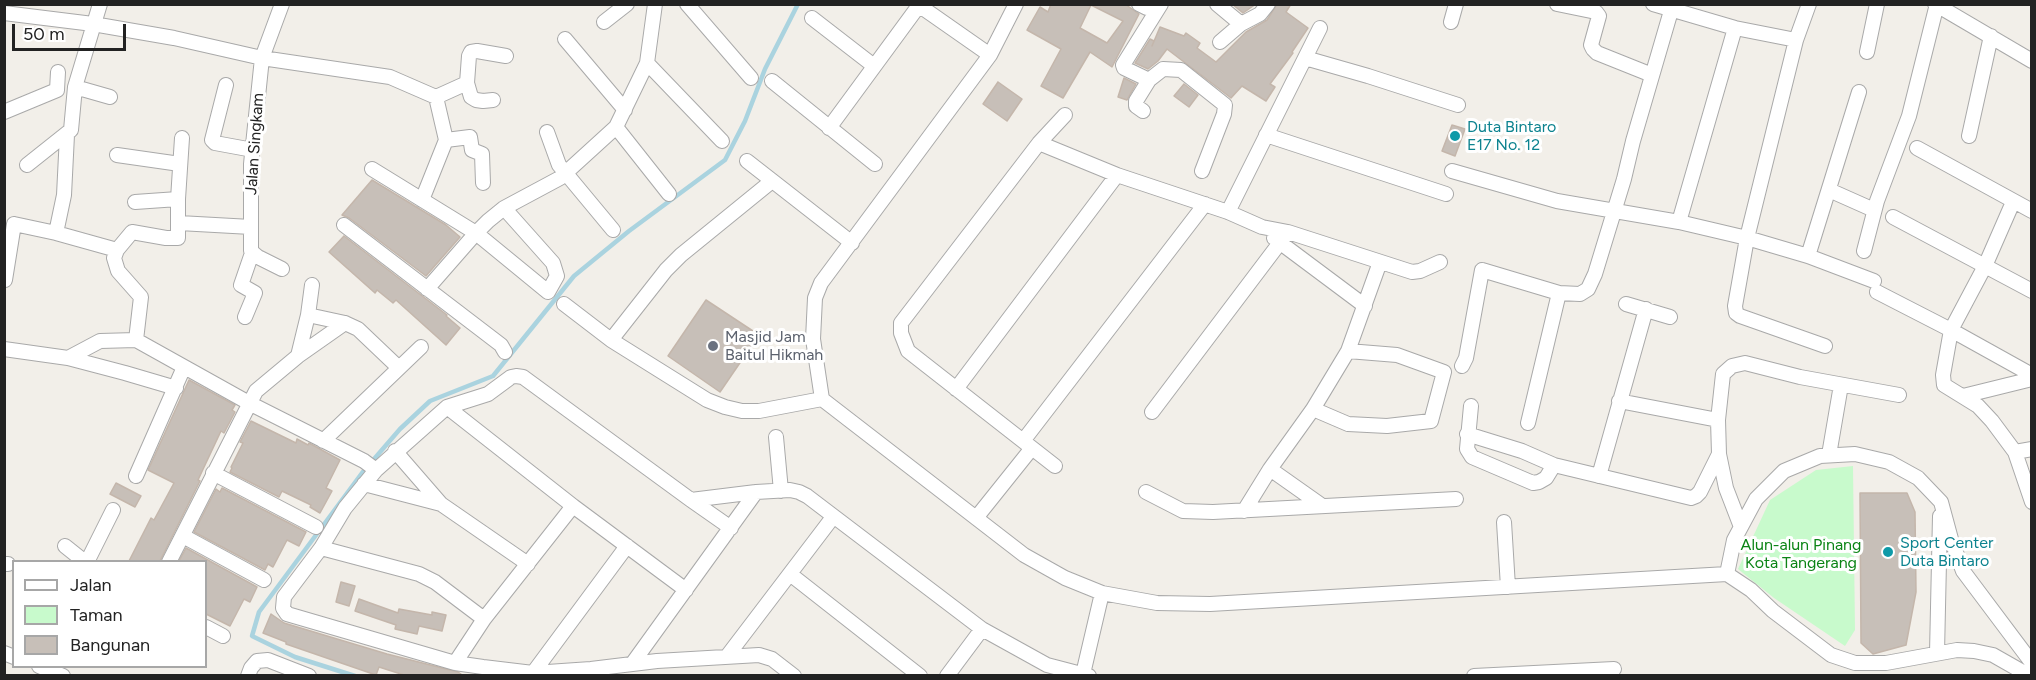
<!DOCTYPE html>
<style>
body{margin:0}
#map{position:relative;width:2036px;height:680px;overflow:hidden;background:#f2efe9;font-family:Figtree,sans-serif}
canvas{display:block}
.frame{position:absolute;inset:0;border:6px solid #222;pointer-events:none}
.legend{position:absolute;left:12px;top:560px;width:195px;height:108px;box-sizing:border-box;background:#fff;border:2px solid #a7a7a7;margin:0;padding:8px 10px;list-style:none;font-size:18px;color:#222}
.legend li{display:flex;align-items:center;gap:12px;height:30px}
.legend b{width:30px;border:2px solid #a7a7a7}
.scale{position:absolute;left:12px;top:24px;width:114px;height:27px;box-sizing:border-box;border:3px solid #222;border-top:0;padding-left:8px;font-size:18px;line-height:21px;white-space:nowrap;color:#222;-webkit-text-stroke:4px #fff;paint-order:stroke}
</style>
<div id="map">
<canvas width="2036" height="680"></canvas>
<div class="frame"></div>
<ul class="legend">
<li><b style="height:8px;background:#fff"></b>Jalan</li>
<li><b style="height:16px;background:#c8facc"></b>Taman</li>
<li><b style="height:16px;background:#c7bfb8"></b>Bangunan</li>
</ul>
<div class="scale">50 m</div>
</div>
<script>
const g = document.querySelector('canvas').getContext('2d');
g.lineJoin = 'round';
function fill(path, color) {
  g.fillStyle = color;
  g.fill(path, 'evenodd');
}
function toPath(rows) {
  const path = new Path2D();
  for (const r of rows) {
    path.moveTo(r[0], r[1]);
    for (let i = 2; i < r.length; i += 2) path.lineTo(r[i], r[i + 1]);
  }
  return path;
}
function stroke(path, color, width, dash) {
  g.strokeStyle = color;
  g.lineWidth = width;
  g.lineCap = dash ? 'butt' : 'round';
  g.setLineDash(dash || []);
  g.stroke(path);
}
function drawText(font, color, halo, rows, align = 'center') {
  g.font = font + ' Figtree,sans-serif';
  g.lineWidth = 6;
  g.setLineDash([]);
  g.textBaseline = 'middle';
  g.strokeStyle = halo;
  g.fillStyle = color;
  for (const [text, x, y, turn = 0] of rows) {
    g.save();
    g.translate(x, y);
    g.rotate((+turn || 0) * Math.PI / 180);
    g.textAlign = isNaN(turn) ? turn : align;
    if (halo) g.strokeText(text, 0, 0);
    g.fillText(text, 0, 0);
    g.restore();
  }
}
fill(toPath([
 [1853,466,1855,630,1845,646,1774,598,1738,569,1770,500,1816,470]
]), '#c8facc');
stroke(toPath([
 [355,676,295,657,252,636,259,612,362,473,400,429,430,401,493,376,574,276,629,231,725,160,745,121,765,69,798,4]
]), '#aad3df', 4.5);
const building = toPath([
 [1051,4,1125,4,1139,14,1112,67,1090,52,1063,98,1041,86,1061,49,1027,30,1040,7,1048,12,1051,4],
 [1091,5,1123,21,1107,43,1080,28,1091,5],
 [1232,4,1256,4,1243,13,1232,4],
 [1277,4,1291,4,1286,12,1308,28,1292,52,1293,53,1270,84,1275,87,1266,101,1242,86,1231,98,1167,49,1158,61,1148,69,1135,63,1150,39,1154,41,1152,46,1160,27,1184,36,1186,33,1200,43,1197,48,1216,62,1246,32,1267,20,1277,4],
 [1124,78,1136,84,1127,100,1118,97,1124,78],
 [998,82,1022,99,1007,121,983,104,998,82],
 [1184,84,1198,95,1189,107,1174,96,1184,84],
 [1452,125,1465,129,1455,156,1442,151,1452,125],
 [372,180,446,225,460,237,426,276,349,218,342,215,372,180],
 [344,236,447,315,446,316,460,328,446,345,396,300,393,303,377,290,375,293,329,252,344,236],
 [706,300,759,335,720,392,668,356,706,300],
 [189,380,235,405,232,410,235,412,224,433,221,431,198,480,200,481,160,561,129,561,151,518,154,520,174,483,148,470,189,380],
 [251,421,296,443,297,439,308,445,309,443,340,460,326,488,332,491,320,513,310,507,311,505,282,491,279,497,230,472,232,468,231,467,243,443,240,442,251,421],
 [116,483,141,496,135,507,110,494,116,483],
 [222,488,306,532,299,546,287,540,273,567,268,564,265,570,194,532,216,489,220,492,222,488],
 [1860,493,1907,493,1915,512,1916,592,1906,645,1873,654,1861,643,1860,493],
 [186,548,257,587,250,602,244,599,230,626,206,614,206,561,179,561,186,548],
 [341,582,355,586,349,606,336,602,341,582],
 [359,599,398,613,399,609,432,615,432,612,446,615,442,631,419,626,417,634,395,629,396,625,355,611,359,599],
 [271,614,284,623,387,654,458,672,461,674,461,675,404,675,379,667,376,675,286,644,286,642,263,633,271,614]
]);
fill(building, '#c7bfb8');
stroke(building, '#c4b6ab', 1.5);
const street = toPath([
 [282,4,262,58,251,164,251,251,258,257,282,269],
 [687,4,751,78],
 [917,4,990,55],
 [1016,4,990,55,821,283,815,298,813,339,822,399,1024,555,1065,578,1102,593,1157,603,1210,604,1727,574,1751,590,1773,611,1831,655,1855,663,1886,663,1957,650,1974,651,1993,655,2030,676],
 [1139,4,1147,8],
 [1161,4,1123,65,1124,68,1149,80,1163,69,1181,70,1225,105,1224,114,1202,171],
 [1217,4,1241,24],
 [1557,4,1596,12,1599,16,1591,45,1593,49,1597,53,1652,75],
 [1653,4,1735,28,1796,40],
 [1809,4,1796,40,1747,238,1735,306,1736,313,1740,316,1825,346],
 [1935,4,2032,61],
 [4,13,93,24,174,38,262,58,390,77,436,97,446,140,422,200],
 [812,18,874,66],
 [604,22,627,4],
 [1451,22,1456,4],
 [565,39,625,110],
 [1220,42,1241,24,1260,14,1268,4],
 [1867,52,1877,4],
 [1305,58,1368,76,1458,105],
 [647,63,722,141],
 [772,81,875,164],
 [467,83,471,97,476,100,483,101,493,100],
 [226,85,212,140,215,143,253,150],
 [75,87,110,97],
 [436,97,467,83,469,56,471,52,477,51,506,56],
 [1143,111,1136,106,1136,101,1149,80],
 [4,112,57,90,58,72],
 [616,127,669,194],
 [829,128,920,4],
 [547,132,559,165,613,230],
 [1266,135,1446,194],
 [1969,136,1991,36],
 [446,140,470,137,472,150,482,154,483,183],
 [1039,143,1117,175,1228,212,1262,227,1288,232,1412,272,1420,271,1440,262],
 [1917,148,2032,211],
 [117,155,180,164],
 [747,161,852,243],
 [27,165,71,130,75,87,100,4],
 [372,169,476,233,548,292,557,276,553,263,504,208],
 [1452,171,1557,201,1679,222,1747,238,1808,256,1874,281],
 [1829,190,1874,210],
 [135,202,178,199],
 [2013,202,1985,266,1951,330,1943,375,1944,385,1978,406,1992,421,2015,452,2032,502],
 [1228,212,1320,28],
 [1893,217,2032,291],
 [1679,222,1735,28],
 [179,223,251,227],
 [344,225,501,345,505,352],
 [56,233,117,250],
 [1274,238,1365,306],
 [1864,251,1877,201,1909,116,1937,4],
 [1808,256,1859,92],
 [5,280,14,224,56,233,64,195,67,135],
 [427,289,476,233,488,221,504,208,560,178,616,127,647,63,655,4],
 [1877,292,1951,330,2032,375],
 [564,304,611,340,707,400,725,407,742,411,759,411,822,399],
 [1626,304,1670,317],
 [308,315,345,323,358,329,399,368],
 [245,317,255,293,241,285,252,253],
 [136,340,141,297,118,271,114,258,117,250,132,232,166,238,178,238,178,199,182,138],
 [611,340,666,270,681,255,772,181],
 [4,349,68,358,125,373,176,388],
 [298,356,308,315,312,285],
 [68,358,100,341,136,340,249,403,364,461,376,470],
 [1462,366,1466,358,1482,270,1559,293,1580,294,1588,289,1595,274,1624,179,1633,141,1673,4],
 [956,389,1117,175],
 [1963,396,2032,379],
 [1471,406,1467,449,1472,457,1533,483,1539,482,1546,478,1554,465],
 [447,407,573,506,686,590],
 [1313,409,1348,424,1387,426,1431,421,1444,372,1397,355,1348,351],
 [1152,412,1288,232],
 [1718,420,1723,374,1732,366,1745,363,1800,377,1899,395],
 [1528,423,1559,293],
 [1467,434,1522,451,1554,465,1691,498,1696,496,1700,492,1719,454,1718,420,1619,401],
 [776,437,781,491],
 [323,441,421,347],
 [1023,441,1205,204],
 [395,451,441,504,528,564],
 [2015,452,2032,449],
 [1719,454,1726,488,1741,527],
 [1829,455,1841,385],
 [1055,466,908,351,901,333,901,323,1039,143,1065,115],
 [1270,469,1321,505],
 [213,473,316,527],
 [136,476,184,367],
 [1599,476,1646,309],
 [364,484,441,504],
 [1146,492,1183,511,1213,512,1456,499],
 [691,500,756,492,790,490,799,492,807,496,982,629,1047,665,1089,676],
 [1244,511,1270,469,1313,409,1348,351,1380,262],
 [976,518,1032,448],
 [1504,522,1508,587],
 [731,528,691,500,523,377,516,376,511,377,488,394,447,407,376,470,345,508,321,548,284,597,283,608,287,614,455,663,483,667,533,673,591,669,657,661,759,655,772,659,794,676],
 [183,536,264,580],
 [65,546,85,562],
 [321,548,419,574,435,582,484,619],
 [87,562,113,510],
 [169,562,256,391,298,356,345,323],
 [4,564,8,564],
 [790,574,920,676],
 [1727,574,1734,540,1756,499,1784,471,1820,456,1855,454,1889,462,1918,478,1941,502,1951,539,1963,571,2032,663],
 [206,627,223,636],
 [4,653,14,657],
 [1937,653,1940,516],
 [728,655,833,517],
 [455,663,484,619,573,506],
 [632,664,756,492],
 [39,666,63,676],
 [533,673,627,546],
 [1083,674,1102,593],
 [248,676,251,668,257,661,268,660,309,676],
 [947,676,982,629],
 [1474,676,1614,669]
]);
stroke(street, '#a9a9a9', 16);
stroke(street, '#fff', 14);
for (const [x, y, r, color] of [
 [1455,136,6,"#0f9aa8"],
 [713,346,6,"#6b7280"],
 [1888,552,6,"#0f9aa8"]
]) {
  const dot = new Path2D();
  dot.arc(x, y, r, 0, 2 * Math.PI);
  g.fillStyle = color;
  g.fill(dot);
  stroke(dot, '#fff', 2);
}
drawText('16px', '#0d838f', '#fff', [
 ["Duta Bintaro",1467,127],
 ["E17 No. 12",1467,145],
 ["Sport Center",1900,543],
 ["Duta Bintaro",1900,561]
], 'left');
drawText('16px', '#222', '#fff', [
 ["Jalan Singkam",255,144,-86]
]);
drawText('16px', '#5b616d', '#fff', [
 ["Masjid Jam",725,337],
 ["Baitul Hikmah",725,355]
], 'left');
drawText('16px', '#0c8416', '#fff', [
 ["Alun-alun Pinang",1801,545],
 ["Kota Tangerang",1801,563]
]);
</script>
